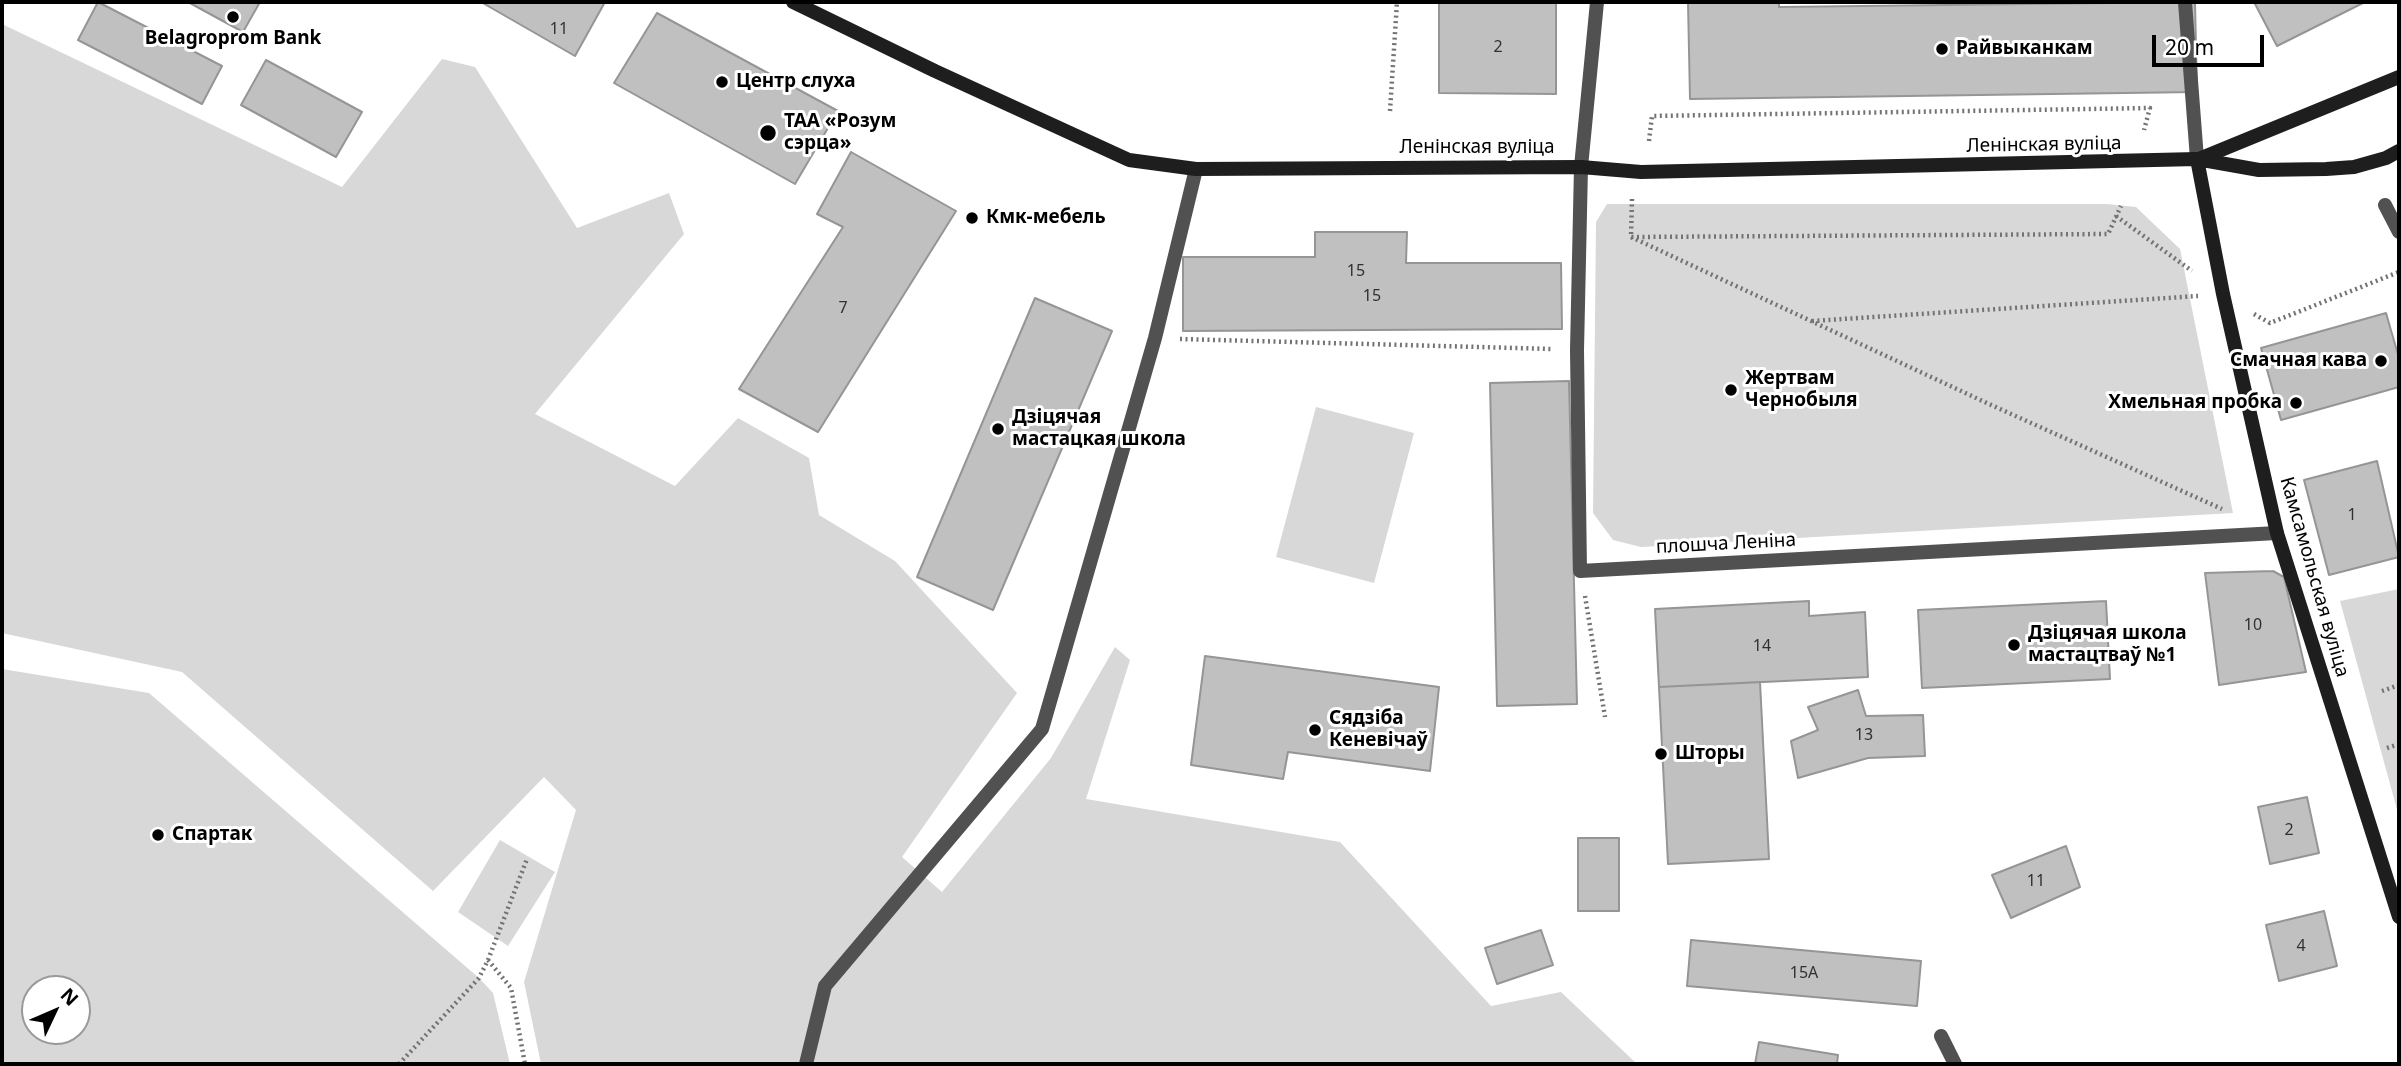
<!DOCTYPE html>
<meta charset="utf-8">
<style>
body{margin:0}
#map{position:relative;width:2401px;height:1066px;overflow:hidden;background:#fff;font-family:"Noto Sans",sans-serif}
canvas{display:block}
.frame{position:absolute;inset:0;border:4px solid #000;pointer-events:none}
.north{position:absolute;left:21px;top:975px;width:70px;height:70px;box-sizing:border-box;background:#fff;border:2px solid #999;border-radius:50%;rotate:46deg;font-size:19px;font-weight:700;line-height:28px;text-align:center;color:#000}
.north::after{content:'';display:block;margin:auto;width:24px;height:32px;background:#000;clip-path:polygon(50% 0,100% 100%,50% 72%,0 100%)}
.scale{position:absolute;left:2152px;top:35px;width:112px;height:32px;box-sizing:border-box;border:4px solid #000;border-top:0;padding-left:9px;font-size:21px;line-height:24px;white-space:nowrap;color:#000;-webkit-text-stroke:5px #fff;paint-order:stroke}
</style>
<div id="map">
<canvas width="2401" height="1066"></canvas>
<div class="frame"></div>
<div class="north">N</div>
<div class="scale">20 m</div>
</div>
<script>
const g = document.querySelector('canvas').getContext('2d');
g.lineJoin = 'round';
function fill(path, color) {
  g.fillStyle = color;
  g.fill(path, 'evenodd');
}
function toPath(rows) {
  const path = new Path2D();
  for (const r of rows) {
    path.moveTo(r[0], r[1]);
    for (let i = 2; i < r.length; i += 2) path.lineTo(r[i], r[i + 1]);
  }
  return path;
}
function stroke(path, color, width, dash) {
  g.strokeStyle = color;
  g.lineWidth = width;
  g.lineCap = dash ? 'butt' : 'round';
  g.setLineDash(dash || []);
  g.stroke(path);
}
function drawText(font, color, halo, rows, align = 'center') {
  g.font = font + ' "Noto Sans",sans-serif';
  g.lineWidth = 6;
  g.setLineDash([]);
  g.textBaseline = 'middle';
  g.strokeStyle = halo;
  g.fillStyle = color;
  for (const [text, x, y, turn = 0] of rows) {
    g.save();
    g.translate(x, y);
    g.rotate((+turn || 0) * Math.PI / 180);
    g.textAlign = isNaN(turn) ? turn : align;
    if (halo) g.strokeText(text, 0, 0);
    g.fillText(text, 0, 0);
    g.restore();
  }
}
fill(toPath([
 [2,24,342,187,442,59,475,67,577,228,669,193,684,234,535,414,675,486,738,418,809,458,819,515,895,561,1017,693,902,857,942,892,1051,758,1115,647,1130,660,1086,799,1340,842,1491,1006,1561,992,1637,1064,935,1064,930,1062,929,1064,541,1064,524,982,576,810,544,777,433,891,182,672,2,633],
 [1607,204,2107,204,2136,207,2180,249,2233,513,1641,547,1613,540,1593,513,1596,222],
 [1316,407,1414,433,1374,583,1276,557],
 [2399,589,2399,817,2340,601],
 [2,669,149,693,479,978,493,993,510,1064,2,1064],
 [77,989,77,1031,35,1031,35,989],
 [500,840,555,872,508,946,458,912]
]), '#d8d8d8');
const building = toPath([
 [98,2,222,66,202,104,78,40,98,2],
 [188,2,260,2,243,32,188,2],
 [481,2,605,2,575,56,481,2],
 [1439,2,1556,2,1556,94,1439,93,1439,2],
 [1688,2,1779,2,1779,7,2195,2,2197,92,1690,99,1688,2],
 [2254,2,2365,2,2277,46,2254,2],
 [657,13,838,111,795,184,614,83,657,13],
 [266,60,362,112,336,157,241,105,266,60],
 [851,152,956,211,818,432,739,389,843,227,817,214,851,152],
 [1315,232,1407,232,1406,263,1561,263,1562,329,1183,331,1183,257,1315,257,1315,232],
 [1035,298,1112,331,993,610,917,577,1035,298],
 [2386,313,2399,358,2399,387,2281,420,2261,348,2386,313],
 [1569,381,1577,704,1497,706,1490,383,1569,381],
 [2377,461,2399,557,2329,575,2304,480,2377,461],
 [2273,571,2284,577,2306,672,2219,685,2205,573,2273,571],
 [1809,601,1809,616,1865,612,1868,677,1659,687,1655,609,1809,601],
 [2106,601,2110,679,1922,688,1918,610,2106,601],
 [1205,656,1439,687,1430,771,1288,752,1283,779,1191,765,1205,656],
 [1760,682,1769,859,1668,864,1659,687,1760,682],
 [1858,690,1866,716,1923,715,1925,756,1868,758,1798,778,1791,741,1818,730,1808,707,1858,690],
 [2307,797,2319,853,2270,864,2258,807,2307,797],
 [1578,838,1619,838,1619,911,1578,911,1578,838],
 [2066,846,2080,887,2011,918,1992,875,2066,846],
 [2324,911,2337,966,2279,981,2266,925,2324,911],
 [1541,930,1553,965,1497,984,1485,948,1541,930],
 [1691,940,1921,961,1917,1006,1687,986,1691,940],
 [1759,1042,1838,1055,1837,1064,1755,1064,1759,1042]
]);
fill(building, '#c0c0c0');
stroke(building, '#959595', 2);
stroke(toPath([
 [1390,111,1397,2],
 [1649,141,1652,116,2150,108,2144,130],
 [1632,199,1631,237,2108,234,2121,206],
 [2116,216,2192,271],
 [1631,237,1989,404,2222,509],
 [2254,314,2270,323,2399,272],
 [1812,321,2198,296],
 [1180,339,1553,349],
 [1585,596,1605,717],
 [2382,691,2399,685],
 [2387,748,2399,744],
 [488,960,511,988,525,1064],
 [399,1064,479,978,488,960,527,859]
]), '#737373', 4.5, [2, 3.5]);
stroke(toPath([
 [2185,2,2197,159],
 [1581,167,1577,350,1580,571,2277,533],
 [2385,205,2399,232],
 [1941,1036,1955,1064],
 [806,1064,825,986,1042,729,1155,338,1196,169]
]), '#515151', 14);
stroke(toPath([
 [1581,167,1597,2]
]), '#515151', 14);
stroke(toPath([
 [793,2,935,71,1129,160,1196,169,1581,167,1641,172,2197,159,2259,170,2326,169,2354,167,2386,158,2399,151],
 [2197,159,2223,294,2277,533,2399,917],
 [2199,159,2399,77]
]), '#1e1e1e', 14);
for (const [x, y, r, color] of [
 [233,17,7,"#000"],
 [1942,49,7,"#000"],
 [722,82,7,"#000"],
 [768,133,9,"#000"],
 [972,218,7,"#000"],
 [2381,361,7,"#000"],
 [1731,390,7,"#000"],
 [2296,403,7,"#000"],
 [998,429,7,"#000"],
 [2014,645,7,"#000"],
 [1315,730,7,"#000"],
 [1661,754,7,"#000"],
 [158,835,7,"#000"]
]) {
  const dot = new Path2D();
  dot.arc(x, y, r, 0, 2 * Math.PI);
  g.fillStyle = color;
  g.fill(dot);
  stroke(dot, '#fff', 2.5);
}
drawText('16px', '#303030', null, [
 ["11",559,29],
 ["2",1498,47],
 ["15",1356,271],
 ["15",1372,296],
 ["7",843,308],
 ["1",2352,515],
 ["10",2253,625],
 ["14",1762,646],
 ["13",1864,735],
 ["2",2289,830],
 ["11",2036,881],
 ["4",2301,946],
 ["15А",1804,973]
]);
drawText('bold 19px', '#000', '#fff', [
 ["Belagroprom Bank",233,39,"center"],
 ["Райвыканкам",1956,49],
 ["Центр слуха",736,82],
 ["ТАА «Розум",784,122],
 ["сэрца»",784,144],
 ["Кмк-мебель",986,218],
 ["Смачная кава",2367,361,"right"],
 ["Жертвам",1745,379],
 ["Чернобыля",1745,401],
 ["Хмельная пробка",2282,403,"right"],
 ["Дзіцячая",1012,418],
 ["мастацкая школа",1012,440],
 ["Дзіцячая школа",2028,634],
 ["мастацтваў №1",2028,656],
 ["Сядзіба",1329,719],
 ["Кеневічаў",1329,741],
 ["Шторы",1675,754],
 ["Спартак",172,835]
], 'left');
drawText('19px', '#000', '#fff', [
 ["Ленінская вуліца",2044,145,-1],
 ["Ленінская вуліца",1477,148],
 ["плошча Леніна",1726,544,-3],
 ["Камсамольская вуліца",2314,577,74]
]);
</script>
